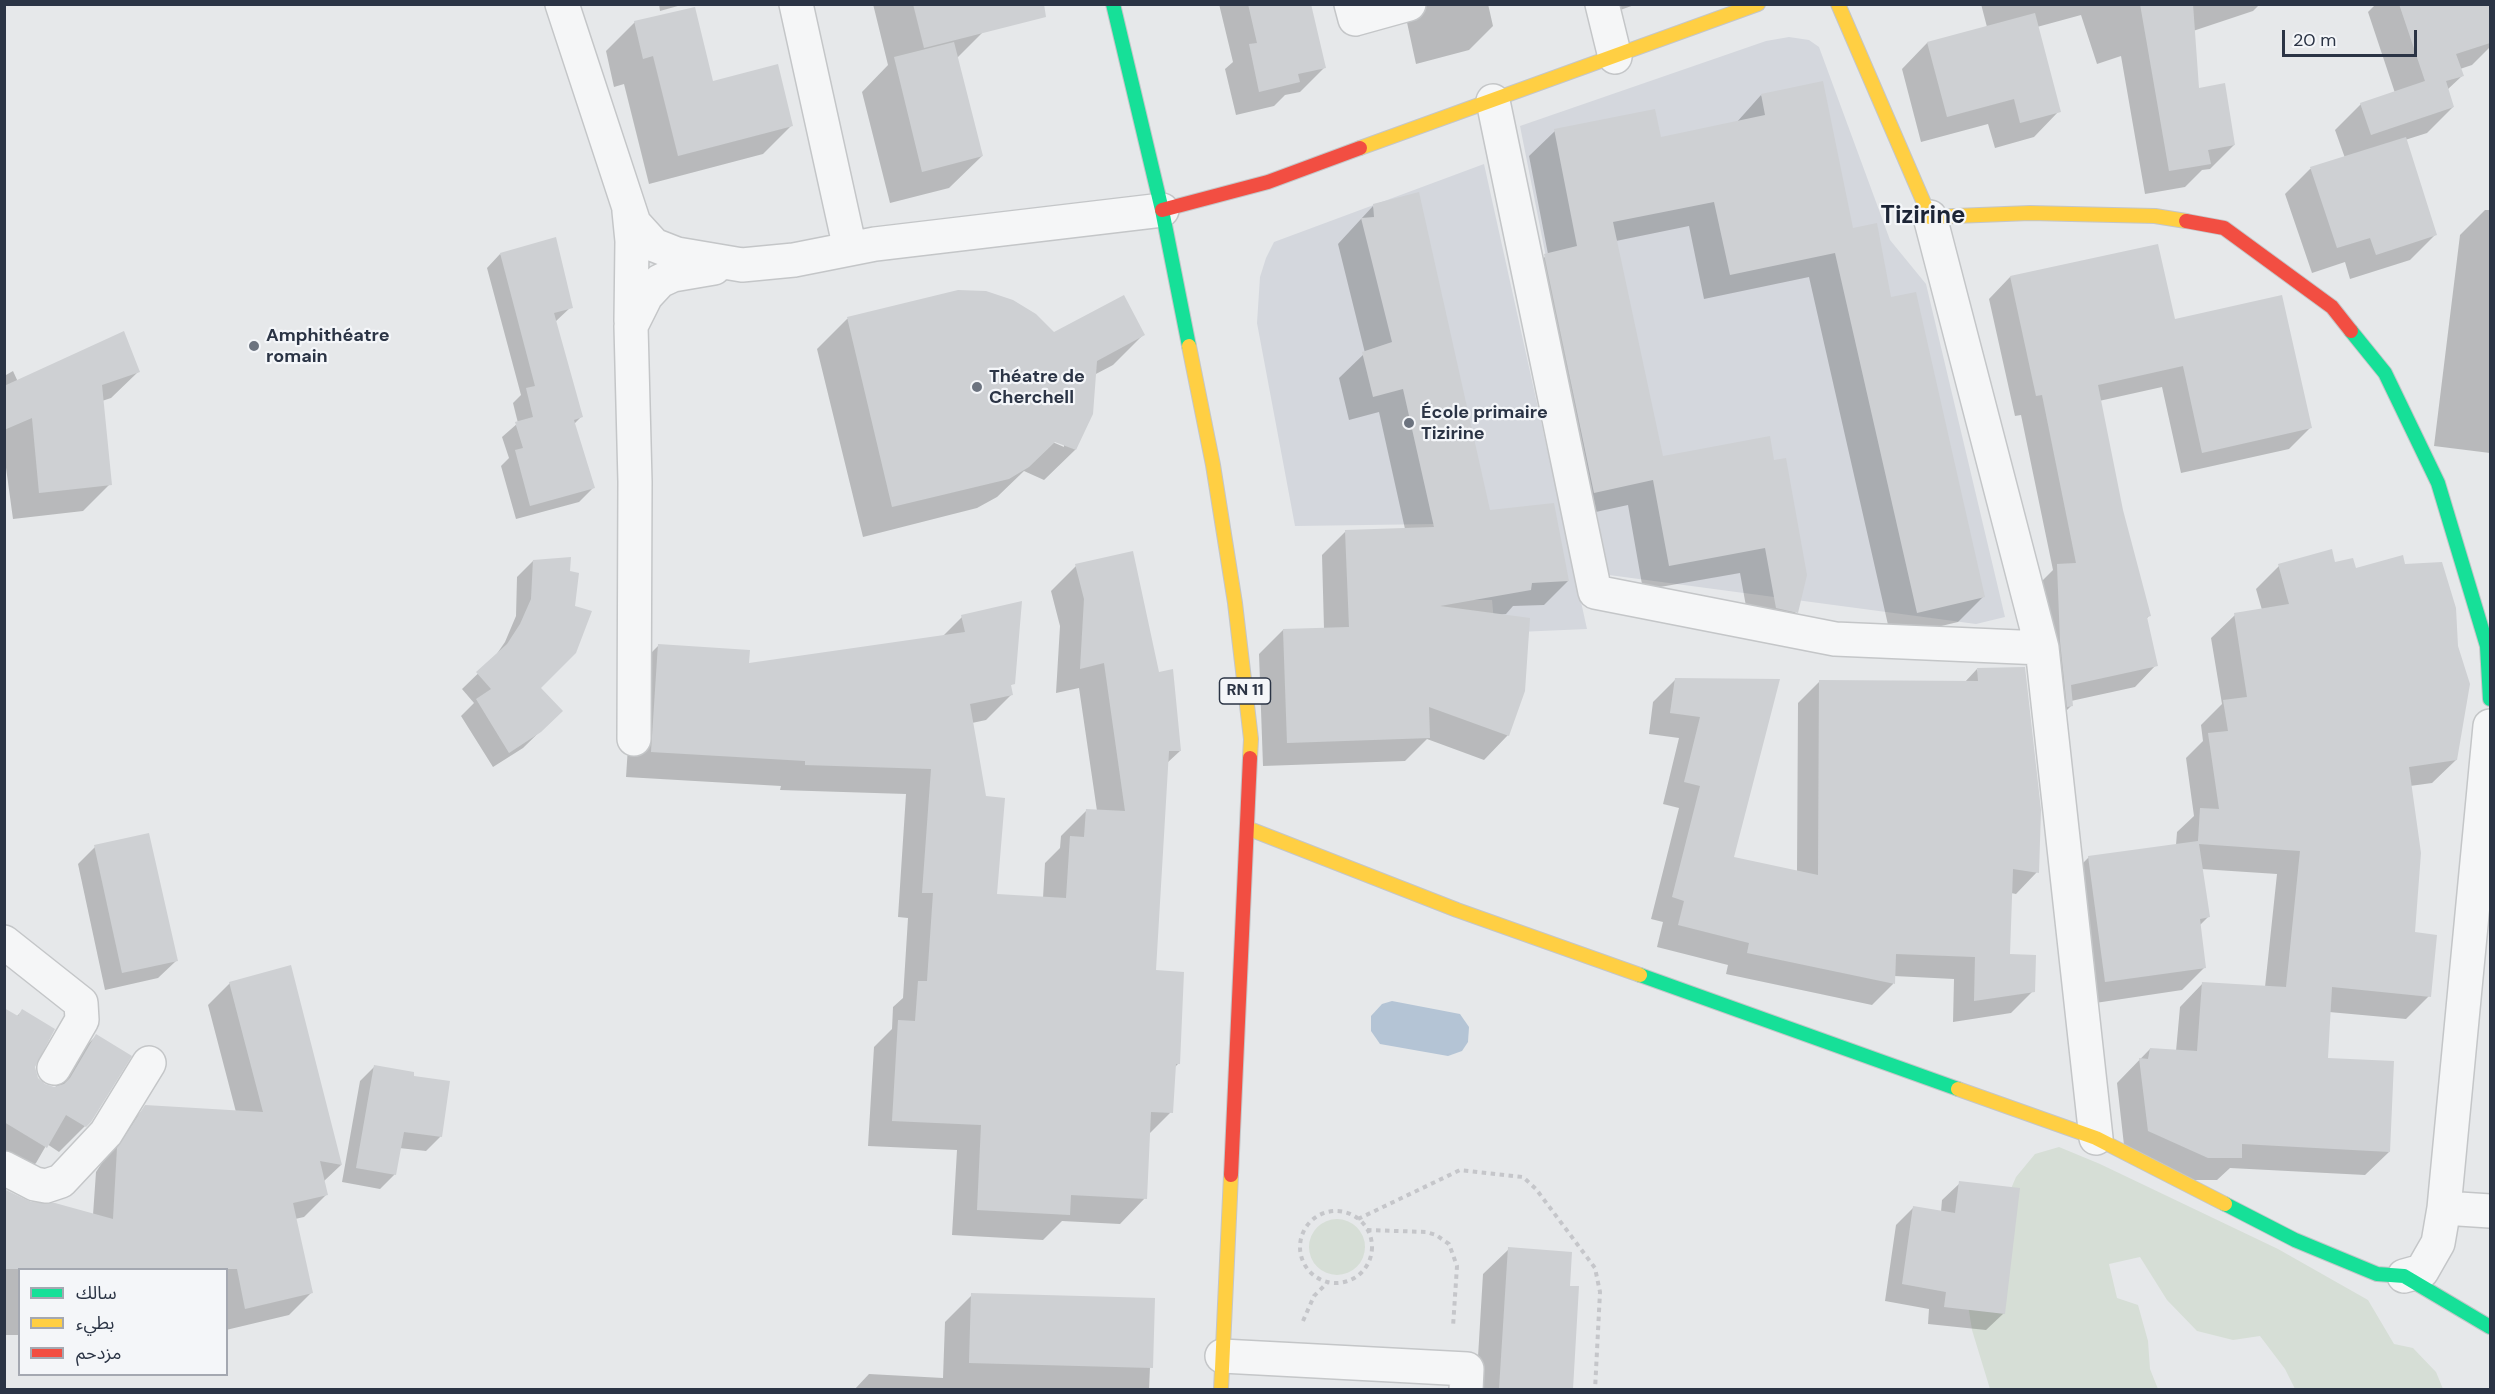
<!DOCTYPE html>
<meta charset="utf-8">
<style>
body{margin:0}
#map{position:relative;width:2495px;height:1394px;overflow:hidden;background:#e6e8ea;font-family:"DM Sans","Noto Sans Arabic",sans-serif}
canvas{display:block}
.frame{position:absolute;inset:0;border:6px solid #2b3445;pointer-events:none}
.legend{position:absolute;left:18px;top:1268px;width:210px;height:108px;box-sizing:border-box;background:#f4f6f9;border:2px solid #a4a8b1;margin:0;padding:8px 10px;list-style:none;font-size:18px;color:#2b3445}
.legend li{display:flex;align-items:center;gap:12px;height:30px}
.legend b{width:30px;border:2px solid #a4a8b1}
.scale{position:absolute;left:2282px;top:30px;width:135px;height:27px;box-sizing:border-box;border:3px solid #2b3445;border-top:0;padding-left:8px;font-size:18px;line-height:21px;white-space:nowrap;color:#2b3445;-webkit-text-stroke:4px #f4f6f9;paint-order:stroke}
</style>
<div id="map">
<canvas width="2495" height="1394"></canvas>
<div class="frame"></div>
<ul class="legend">
<li><b style="height:8px;background:#16e098"></b>سالك</li>
<li><b style="height:8px;background:#ffcf43"></b>بطيء</li>
<li><b style="height:8px;background:#f24e42"></b>مزدحم</li>
</ul>
<div class="scale">20 m</div>
</div>
<script>
const g = document.querySelector('canvas').getContext('2d');
g.lineJoin = 'round';
function fill(path, color) {
  g.fillStyle = color;
  g.fill(path, 'evenodd');
}
function toPath(rows) {
  const path = new Path2D();
  for (const r of rows) {
    if (r.length === 3) {
      path.moveTo(r[0] + r[2], r[1]);
      path.arc(r[0], r[1], r[2], 0, 2 * Math.PI);
      continue;
    }
    path.moveTo(r[0], r[1]);
    for (let i = 2; i < r.length; i += 2) path.lineTo(r[i], r[i + 1]);
  }
  return path;
}
function stroke(path, color, width, dash) {
  g.strokeStyle = color;
  g.lineWidth = width;
  g.lineCap = dash ? 'butt' : 'round';
  g.setLineDash(dash || []);
  g.stroke(path);
}
function drawText(font, color, halo, rows, align = 'center') {
  g.font = font + ' "DM Sans",sans-serif';
  g.lineWidth = 4.5;
  g.setLineDash([]);
  g.textBaseline = 'middle';
  g.strokeStyle = halo;
  g.fillStyle = color;
  for (const [text, x, y, turn = 0] of rows) {
    g.save();
    g.translate(x, y);
    g.rotate((+turn || 0) * Math.PI / 180);
    g.textAlign = isNaN(turn) ? turn : align;
    if (halo) g.strokeText(text, 0, 0);
    g.fillText(text, 0, 0);
    g.restore();
  }
}
fill(toPath([
 [1789,37,1809,40,1819,47,1890,240,1926,284,2005,617,1976,624,1609,575,1520,126,1766,41],
 [1484,164,1587,629,1495,633,1492,600,1440,600,1437,524,1295,526,1257,323,1260,277,1266,258,1274,242]
]), '#d4d7dd');
fill(toPath([
 [2059,1147,2100,1164,2278,1249,2368,1300,2394,1344,2413,1348,2436,1372,2443,1389,2295,1389,2285,1369,2260,1336,2233,1340,2197,1331,2167,1300,2140,1257,2109,1264,2117,1298,2138,1305,2148,1341,2150,1369,2158,1389,1990,1389,1972,1330,1968,1305,1983,1254,2016,1177,2035,1154],
 [1337,1247,28]
]), '#d6ded6');
fill(toPath([
 [1392,1001,1460,1014,1469,1027,1468,1042,1462,1051,1448,1056,1380,1044,1371,1031,1371,1016,1382,1004]
]), '#b4c4d5');
fill(toPath([
 [659,4,685,4,660,11],
 [873,4,976,4,983,32,957,58,982,156,949,188,890,203,862,92,888,65],
 [1219,4,1310,4,1324,68,1300,92,1285,95,1274,106,1236,115,1225,69,1233,62],
 [1403,4,1488,4,1493,26,1469,50,1416,64],
 [1609,4,1637,4,1612,13],
 [1981,4,2260,4,2253,11,2193,31,2198,89,2234,145,2210,169,2202,170,2185,187,2145,194,2121,56,2097,64,2081,15,2037,27,2059,111,2034,137,1995,148,1988,124,1921,142,1902,69,1927,43,1987,27],
 [2376,4,2486,4,2490,18,2490,47,2472,65,2460,69,2462,76,2447,90,2453,107,2427,133,2405,140,2436,234,2410,260,2350,279,2345,262,2312,273,2285,194,2310,169,2345,158,2335,130,2361,104,2395,93,2368,12],
 [635,22,712,83,792,125,763,154,649,184,624,84,614,87,606,51],
 [1761,95,1851,230,1890,299,1983,597,1958,622,1891,638,1809,277,1704,299,1689,226,1616,241,1662,458,1773,461,1796,612,1771,637,1751,634,1740,573,1643,590,1628,505,1568,518,1519,281,1548,254,1529,156,1555,131,1660,139,1736,123],
 [1373,206,1489,512,1568,581,1544,605,1513,606,1506,614,1498,615,1508,735,1484,760,1427,739,1405,761,1263,766,1259,654,1283,630,1324,629,1322,555,1346,531,1405,529,1379,412,1349,420,1339,378,1365,353,1338,244],
 [2485,210,2490,210,2490,453,2434,446,2460,235],
 [500,254,571,307,555,322,581,417,574,424,593,488,579,502,516,519,501,466,509,458,502,437,518,423,513,403,521,395,487,268],
 [2010,277,2174,321,2310,428,2289,449,2181,473,2162,387,2099,401,2122,511,2149,616,2146,619,2156,665,2135,687,2071,701,2071,706,2050,727,2036,587,2053,570,2021,415,2015,416,1989,299],
 [959,292,1053,333,1143,335,1113,365,1094,375,1092,414,1075,450,1044,480,1024,471,997,497,977,508,863,537,817,349,847,319],
 [1048,440,1064,444,1064,447],
 [4,371,6,375,13,371,18,382,138,372,111,398,102,401,110,484,83,511,13,519,4,453],
 [533,561,539,688,561,711,523,748,493,767,461,716,474,703,462,689,494,658,505,642,516,616,517,577],
 [2334,564,2355,570,2456,760,2432,783,2410,786,2413,934,2429,996,2406,1019,2329,1012,2326,1059,2389,1152,2365,1175,2230,1168,2217,1180,2185,1180,2125,1154,2117,1083,2150,1049,2176,1051,2180,1007,2203,983,2265,987,2277,874,2201,869,2208,917,2199,926,2205,967,2182,990,2082,1005,2066,880,2089,857,2176,845,2177,832,2194,816,2186,758,2203,741,2201,725,2222,704,2211,638,2235,615,2262,610,2256,589,2279,566],
 [1076,566,1158,674,1180,751,1167,763,1154,972,1178,1064,1174,1068,1171,1112,1148,1135,1145,1198,1120,1224,1062,1221,1043,1240,952,1235,957,1150,868,1146,874,1047,892,1029,893,1007,903,998,908,918,898,917,906,794,780,790,781,786,626,777,633,671,658,646,747,665,942,637,962,617,1013,683,1009,687,1011,695,986,720,972,723,995,896,1043,898,1045,863,1060,848,1061,836,1086,811,1097,811,1079,688,1056,693,1060,626,1051,591],
 [1977,669,2037,872,2016,894,2011,893,2008,955,2033,991,2011,1013,1953,1022,1954,979,1894,976,1893,984,1872,1005,1726,974,1728,965,1657,947,1663,922,1651,919,1679,808,1663,804,1679,738,1649,734,1653,702,1675,680,1778,681,1732,858,1797,872,1798,703,1820,681,1964,683],
 [95,847,176,961,158,978,105,990,78,864],
 [230,983,341,1165,323,1182,326,1195,304,1217,295,1219,311,1293,289,1315,226,1330,226,1270,211,1270,190,1166,184,1270,20,1270,20,1335,4,1335,4,1196,14,1196,42,1206,93,1215,96,1172,123,1130,146,1107,236,1112,208,1005],
 [4,1010,16,1017,22,1011,37,1079,44,1086,55,1088,70,1062,96,1036,90,1121,59,1152,47,1144,36,1163,10,1189,4,1186],
 [375,1066,441,1136,426,1151,399,1148,395,1174,380,1189,342,1182,360,1081],
 [1960,1183,2004,1313,1986,1330,1928,1324,1929,1309,1885,1301,1896,1225,1914,1207,1941,1212,1942,1200],
 [1509,1249,1569,1287,1578,1288,1571,1390,1476,1390,1483,1274],
 [972,1295,1153,1299,1149,1390,854,1390,869,1374,943,1378,945,1322]
]), '#0003');
fill(toPath([
 [913,4,1044,4,1046,17,924,48],
 [1248,4,1311,4,1326,68,1298,74,1300,82,1259,92,1249,44,1257,43],
 [2140,4,2193,4,2199,88,2225,83,2235,145,2208,150,2211,164,2169,171],
 [2399,4,2490,4,2490,43,2456,54,2464,76,2446,81,2454,107,2371,135,2360,103,2425,81],
 [695,7,713,81,778,64,793,126,678,156,653,56,643,59,634,21],
 [2035,13,2061,112,2020,123,2014,99,1947,117,1927,42],
 [954,42,983,156,922,172,894,57],
 [1823,81,1853,228,1877,223,1891,297,1916,292,1985,597,1917,613,1835,253,1730,275,1714,202,1613,222,1663,456,1770,436,1774,460,1786,458,1807,575,1798,613,1776,608,1765,548,1669,566,1653,480,1594,493,1544,254,1577,246,1554,129,1655,109,1661,137,1765,115,1761,94],
 [2406,137,2437,235,2376,255,2370,238,2337,248,2310,167],
 [1419,192,1490,510,1554,503,1569,581,1532,583,1531,590,1440,606,1530,618,1525,691,1509,736,1429,707,1430,738,1287,743,1283,629,1349,627,1345,530,1434,527,1403,389,1373,397,1362,352,1392,342,1361,218,1374,217,1373,204],
 [556,237,573,308,554,313,583,417,574,420,595,488,530,506,515,450,523,448,515,422,533,417,526,388,535,386,500,253],
 [2158,244,2175,319,2282,295,2312,428,2202,453,2183,366,2098,385,2123,510,2151,616,2147,617,2158,666,2071,685,2073,706,2067,707,2060,641,2057,564,2076,563,2042,395,2036,396,2010,276],
 [958,290,986,291,1013,300,1036,314,1054,332,1124,295,1145,335,1097,361,1093,414,1076,450,1055,442,1029,467,1009,479,892,507,847,317],
 [124,331,140,372,102,385,112,485,39,493,32,418,4,430,4,386],
 [2332,549,2335,562,2353,558,2356,568,2403,555,2405,564,2442,562,2456,608,2458,646,2470,684,2457,760,2409,767,2421,853,2415,932,2437,935,2431,997,2332,987,2328,1058,2394,1061,2390,1152,2242,1144,2242,1158,2208,1158,2148,1131,2139,1058,2148,1059,2150,1048,2197,1051,2202,982,2286,987,2300,851,2199,844,2210,917,2200,919,2206,968,2105,982,2088,856,2198,841,2200,808,2219,809,2208,733,2228,731,2223,700,2247,697,2234,613,2289,604,2278,564],
 [1133,551,1159,672,1173,669,1181,751,1169,751,1156,970,1184,972,1180,1064,1176,1064,1173,1113,1151,1112,1147,1199,1071,1195,1070,1215,977,1210,981,1125,892,1121,898,1020,915,1021,918,981,927,981,933,893,922,893,931,769,805,765,805,761,651,752,658,644,750,650,749,663,965,632,961,615,1022,601,1015,684,1011,685,1013,695,970,704,986,796,1005,798,997,894,1066,898,1070,836,1084,837,1086,809,1125,811,1104,663,1080,669,1084,599,1075,564],
 [571,557,570,571,579,573,575,606,592,611,576,653,541,688,563,711,541,732,509,753,476,699,491,689,476,672,507,644,520,624,531,599,533,560],
 [2025,667,2041,810,2039,873,2013,869,2010,954,2036,955,2035,992,1974,1001,1975,957,1896,954,1895,984,1747,953,1749,943,1678,925,1684,901,1672,897,1700,786,1684,782,1700,717,1670,713,1675,678,1780,679,1734,857,1818,875,1819,680,1978,681,1977,668],
 [149,833,178,961,122,973,94,845],
 [291,965,342,1165,320,1161,328,1195,293,1203,313,1293,245,1309,237,1269,4,1269,4,1189,31,1202,55,1203,113,1219,117,1148,145,1105,263,1112,229,982],
 [4,1008,18,1016,22,1009,55,1029,35,1067,38,1078,45,1084,54,1087,64,1084,70,1078,96,1034,132,1056,91,1122,86,1127,66,1115,47,1148,4,1122],
 [374,1065,414,1072,414,1076,450,1081,442,1137,404,1132,396,1175,356,1168],
 [1959,1181,2020,1188,2005,1314,1944,1307,1946,1292,1902,1284,1913,1206,1955,1213],
 [1508,1247,1572,1252,1570,1286,1579,1286,1573,1389,1499,1389],
 [971,1293,1155,1298,1153,1368,969,1363]
]), '#ced0d3');
const street = toPath([
 [562,4,634,223,654,245,677,254,742,265,794,260,875,244,1162,210],
 [796,4,850,249],
 [1351,4,1355,19,1409,4],
 [1602,4,1615,57],
 [1493,101,1595,592,1835,639,2042,648],
 [629,211,632,241,631,321],
 [1930,217,2042,648,2096,1138],
 [634,739,635,482,631,326,646,296,660,281,673,275,714,268],
 [4,942,81,1003,82,1020,54,1068],
 [4,1168,35,1184,46,1186,61,1181,106,1133,149,1063],
 [2444,1208,2490,1211],
 [2404,1276,2422,1271,2438,1243,2444,1208,2490,726],
 [1222,1356,1467,1369,1466,1390]
]);
const fast = toPath([
 [1113,4,1162,210,1189,346],
 [2351,331,2385,373,2438,483,2487,646,2490,699],
 [1640,975,1958,1089],
 [2225,1204,2295,1240,2377,1274,2404,1276,2490,1327]
]);
const slow = toPath([
 [1838,4,1930,217,2030,213,2155,216,2186,221],
 [1360,148,1758,4],
 [1189,346,1213,465,1235,603,1251,739,1250,758],
 [1247,828,1457,910,1640,975],
 [1958,1089,2096,1138,2225,1204],
 [1221,1390,1231,1175]
]);
const jam = toPath([
 [1162,210,1268,182,1360,148],
 [2186,221,2224,228,2332,307,2351,331],
 [1231,1175,1250,758]
]);
stroke(street, '#c4c6c8', 36);
stroke(fast, '#c4c6c8', 16);
stroke(slow, '#c4c6c8', 16);
stroke(jam, '#c4c6c8', 16);
stroke(toPath([
 [1336,1247,36],
 [1358,1219,1460,1170,1523,1177,1536,1189,1595,1268,1600,1292,1595,1390],
 [1367,1230,1426,1232,1436,1235,1449,1244,1457,1266,1453,1327],
 [1303,1321,1314,1296,1328,1282]
]), '#c5c6ca', 4, [4.5, 4.5]);
stroke(street, '#f5f6f7', 33);
stroke(fast, '#16e098', 14);
stroke(slow, '#ffcf43', 14);
stroke(jam, '#f24e42', 14);
for (const [x, y, r, color] of [
 [254,346,6,"#6c737f"],
 [977,387,6,"#6c737f"],
 [1409,423,6,"#6c737f"]
]) {
  const dot = new Path2D();
  dot.arc(x, y, r, 0, 2 * Math.PI);
  g.fillStyle = color;
  g.fill(dot);
  stroke(dot, '#f4f6f9', 2);
}
for (const [x, y, w] of [
 [1245,691,51]
]) {
  const box = new Path2D();
  box.roundRect(x - w / 2, y - 13, w, 26, 4.5);
  g.fillStyle = '#f4f6f9';
  g.fill(box);
  stroke(box, '#2b3445', 1.5);
}
drawText('bold 16px', '#2b3445', null, [
 ["RN 11",1245,691]
]);
drawText('bold 18px', '#2b3445', '#f4f6f9', [
 ["Amphithéatre",266,336],
 ["romain",266,357],
 ["Théatre de",989,377],
 ["Cherchell",989,398],
 ["École primaire",1421,413],
 ["Tizirine",1421,434]
], 'left');
drawText('bold 24px', '#1d2536', '#f4f6f9', [
 ["Tizirine",1923,217]
]);
</script>
